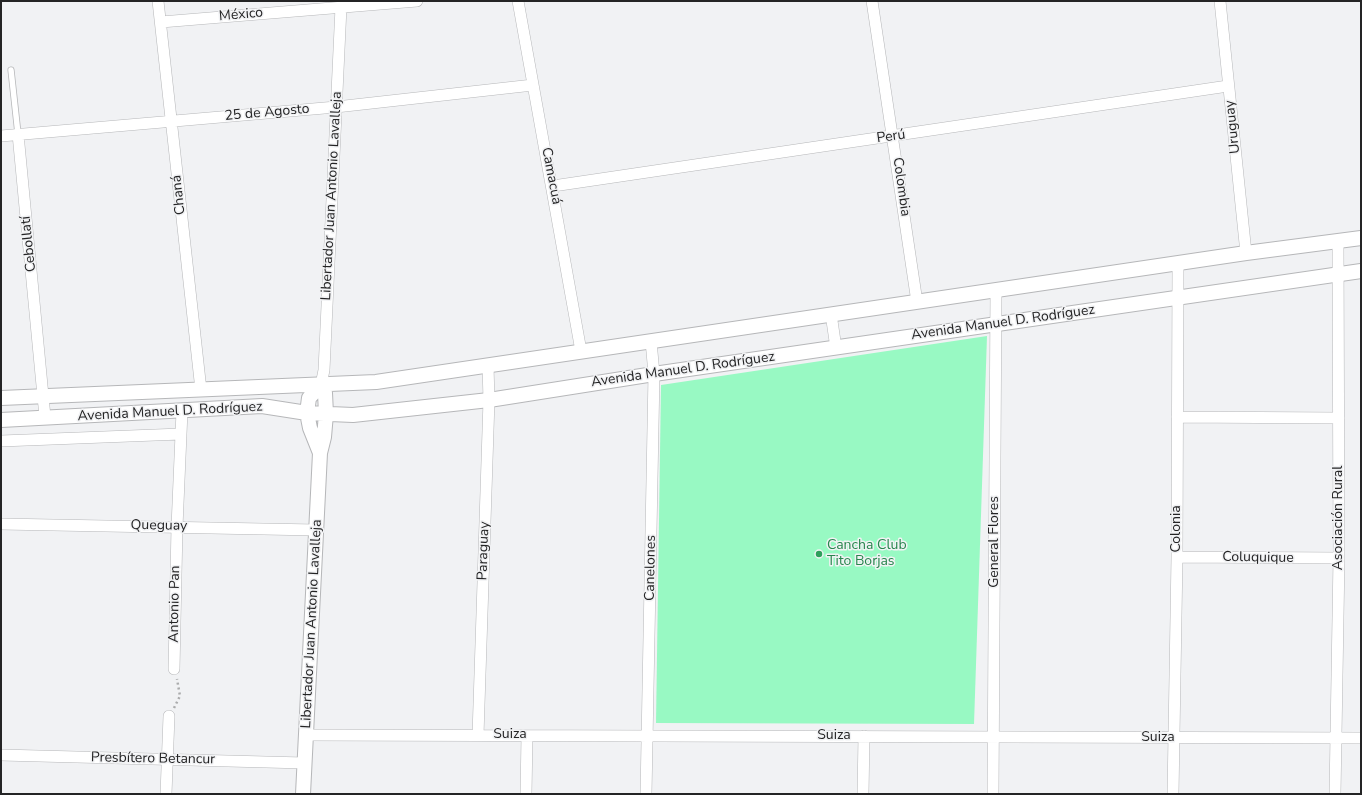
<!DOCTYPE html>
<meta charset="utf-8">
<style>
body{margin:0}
#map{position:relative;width:1362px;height:795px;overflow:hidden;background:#f1f2f4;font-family:"Nunito Sans",sans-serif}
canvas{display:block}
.frame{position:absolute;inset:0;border:2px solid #242425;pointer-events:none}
</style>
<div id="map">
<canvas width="1362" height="795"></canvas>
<div class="frame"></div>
</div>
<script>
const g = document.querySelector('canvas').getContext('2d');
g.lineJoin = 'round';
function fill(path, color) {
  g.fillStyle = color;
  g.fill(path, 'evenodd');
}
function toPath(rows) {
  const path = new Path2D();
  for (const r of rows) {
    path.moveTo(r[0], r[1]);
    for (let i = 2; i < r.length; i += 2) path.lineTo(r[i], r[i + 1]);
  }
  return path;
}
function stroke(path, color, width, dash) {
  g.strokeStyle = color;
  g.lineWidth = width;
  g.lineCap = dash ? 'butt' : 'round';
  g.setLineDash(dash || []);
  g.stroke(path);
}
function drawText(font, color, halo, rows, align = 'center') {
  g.font = font + ' "Nunito Sans",sans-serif';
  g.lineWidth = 3;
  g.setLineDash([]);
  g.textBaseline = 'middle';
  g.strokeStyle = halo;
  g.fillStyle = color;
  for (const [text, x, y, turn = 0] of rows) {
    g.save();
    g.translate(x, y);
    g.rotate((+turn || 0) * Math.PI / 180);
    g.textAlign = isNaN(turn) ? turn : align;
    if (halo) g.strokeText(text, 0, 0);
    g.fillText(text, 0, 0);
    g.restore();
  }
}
fill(toPath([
 [987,336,974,724,656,723,661,385]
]), '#98f9c3');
const service = toPath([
 [11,70,18,134]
]);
const minor = toPath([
 [158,1,201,390],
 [518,1,581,351],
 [872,1,917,302],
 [1220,1,1246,253],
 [161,22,417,1],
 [18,134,45,417],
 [1,136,336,107,533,85],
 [553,186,1228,86],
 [831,314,836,348],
 [321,385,324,370,341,7],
 [1177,417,1339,418],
 [1,441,181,434],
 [1,524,316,530],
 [1177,557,1339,558],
 [174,669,177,527,182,411],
 [306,735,1361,738],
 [478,735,489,400,488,366],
 [1,755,304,763],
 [166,794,169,716],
 [526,794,527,736],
 [646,794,654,374,651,341],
 [863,794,864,736],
 [993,794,996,290],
 [1173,794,1177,557,1178,265],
 [1335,794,1339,558,1338,242]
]);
const tertiary = toPath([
 [1,398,376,382,1246,253,1361,238],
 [1,420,262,406,307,413,353,415,489,400,654,374,1361,271],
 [303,794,320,453,324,437,326,414,325,393,321,385,309,398,307,413,310,428,320,453]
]);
stroke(service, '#b6b7b9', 7);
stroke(minor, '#b6b7b9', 12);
stroke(tertiary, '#b6b7b9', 16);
stroke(toPath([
 [174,708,180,696,177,679]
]), '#aaabac', 2.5, [2, 3]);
stroke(service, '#fff', 5.5);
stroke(minor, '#fff', 11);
stroke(tertiary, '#fff', 14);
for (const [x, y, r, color] of [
 [819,554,4,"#2e9e5b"]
]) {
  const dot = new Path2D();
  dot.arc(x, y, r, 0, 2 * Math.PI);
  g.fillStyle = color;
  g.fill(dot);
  stroke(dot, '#f1f2f4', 1.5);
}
drawText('14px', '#242425', '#f1f2f4', [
 ["México",241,15,-5],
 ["25 de Agosto",267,113,-5],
 ["Uruguay",1233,127,-96],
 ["Perú",891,137,-8],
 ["Camacuá",551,176,79],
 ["Colombia",901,187,82],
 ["Chaná",179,195,-96],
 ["Libertador Juan Antonio Lavalleja",332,196,-87],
 ["Cebollatí",29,244,-96],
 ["Avenida Manuel D. Rodríguez",1003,323,-8],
 ["Avenida Manuel D. Rodríguez",683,370,-8],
 ["Avenida Manuel D. Rodríguez",170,412,-3],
 ["Asociación Rural",1339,518,-90],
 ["Queguay",159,526,1],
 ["Colonia",1177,529,-90],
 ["General Flores",995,542,-90],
 ["Paraguay",484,551,-88],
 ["Coluquique",1258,558,1],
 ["Canelones",651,568,-89],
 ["Antonio Pan",175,604,-89],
 ["Libertador Juan Antonio Lavalleja",312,624,-87],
 ["Suiza",510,735],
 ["Suiza",834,736],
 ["Suiza",1158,738],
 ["Presbítero Betancur",153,759,1]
]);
drawText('14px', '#27864d', '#f1f2f4', [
 ["Cancha Club",827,546],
 ["Tito Borjas",827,562]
], 'left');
</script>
